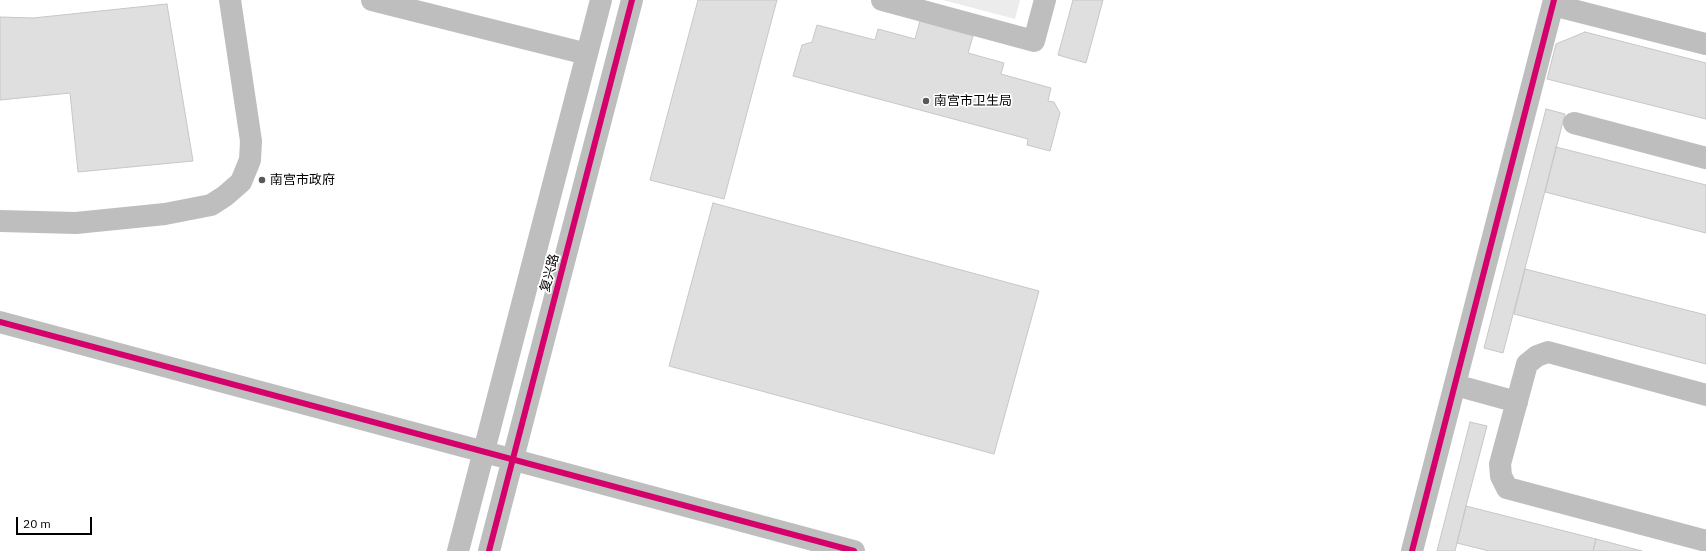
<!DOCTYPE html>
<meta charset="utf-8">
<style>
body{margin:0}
#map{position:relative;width:1706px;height:551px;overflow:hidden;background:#fff;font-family:"IBM Plex Sans",sans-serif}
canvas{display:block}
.scale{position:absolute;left:16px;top:517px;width:76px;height:18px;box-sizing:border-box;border:2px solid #000;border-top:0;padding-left:5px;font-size:12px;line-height:14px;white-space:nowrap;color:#000;-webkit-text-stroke:3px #fff;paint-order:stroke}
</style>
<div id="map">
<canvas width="1706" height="551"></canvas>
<div class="scale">20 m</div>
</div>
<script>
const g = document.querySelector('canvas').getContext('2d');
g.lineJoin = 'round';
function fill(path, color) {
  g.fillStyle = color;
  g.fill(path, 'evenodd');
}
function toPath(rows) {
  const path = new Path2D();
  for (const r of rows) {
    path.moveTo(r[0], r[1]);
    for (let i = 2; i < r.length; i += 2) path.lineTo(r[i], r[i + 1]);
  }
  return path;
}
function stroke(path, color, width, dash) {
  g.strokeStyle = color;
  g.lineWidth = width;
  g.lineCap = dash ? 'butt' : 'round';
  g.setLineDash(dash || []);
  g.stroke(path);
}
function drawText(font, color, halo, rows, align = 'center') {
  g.font = font + ' "IBM Plex Sans","Noto Sans SC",sans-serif';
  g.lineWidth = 3.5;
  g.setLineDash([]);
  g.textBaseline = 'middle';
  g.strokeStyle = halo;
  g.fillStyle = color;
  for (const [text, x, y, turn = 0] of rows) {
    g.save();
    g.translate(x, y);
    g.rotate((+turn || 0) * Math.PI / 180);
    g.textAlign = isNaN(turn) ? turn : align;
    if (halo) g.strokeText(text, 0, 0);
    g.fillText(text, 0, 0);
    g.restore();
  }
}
fill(toPath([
 [943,0,1020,0,1015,19]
]), '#ececec');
const building = toPath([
 [698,0,777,0,724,199,650,180,698,0],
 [1073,0,1103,0,1086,63,1058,55,1073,0],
 [167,4,193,161,78,172,70,93,0,100,0,17,33,18,167,4],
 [920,21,973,36,968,53,1004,63,1001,74,1051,88,1048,101,1054,102,1060,113,1050,151,1027,145,1028,139,793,76,802,45,812,42,817,25,875,40,878,29,915,39,920,21],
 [1585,32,1706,63,1706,119,1547,79,1556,44,1585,32],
 [1546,109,1565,114,1503,353,1484,348,1546,109],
 [1556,147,1706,185,1706,233,1545,192,1556,147],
 [713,203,1039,291,994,454,669,366,713,203],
 [1525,269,1706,315,1706,364,1514,314,1525,269],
 [1470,422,1487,426,1466,506,1455,551,1437,551,1470,422],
 [1466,506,1596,539,1593,551,1489,551,1457,543,1466,506],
 [1596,539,1642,551,1593,551,1596,539]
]);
fill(building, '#dfdfdf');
stroke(building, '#c7c7c7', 1);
stroke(toPath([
 [372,0,587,54],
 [882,0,1034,41,1045,0],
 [1553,5,1706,44],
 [1574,123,1706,158],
 [0,221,76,223,165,214,211,205,225,196,241,182,250,160,251,141,230,0],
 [0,322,854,551],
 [1455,385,1517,402],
 [1706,395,1548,352,1537,356,1527,364,1500,464,1501,476,1507,488,1706,541],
 [458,551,601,0],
 [489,551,632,0],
 [1412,551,1554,0]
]), '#bebebe', 22);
stroke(toPath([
 [0,322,854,551],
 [489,551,632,0],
 [1412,551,1554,0]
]), '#d6006c', 6);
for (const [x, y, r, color] of [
 [926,101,4,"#595959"],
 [262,180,4,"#595959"]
]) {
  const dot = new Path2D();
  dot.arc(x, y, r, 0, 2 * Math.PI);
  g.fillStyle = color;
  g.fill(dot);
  stroke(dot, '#fff', 1.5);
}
drawText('13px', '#000', '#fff', [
 ["南宫市卫生局",934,101],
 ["南宫市政府",270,180]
], 'left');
drawText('13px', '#000', '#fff', [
 ["复兴路",550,273,-75]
]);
</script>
